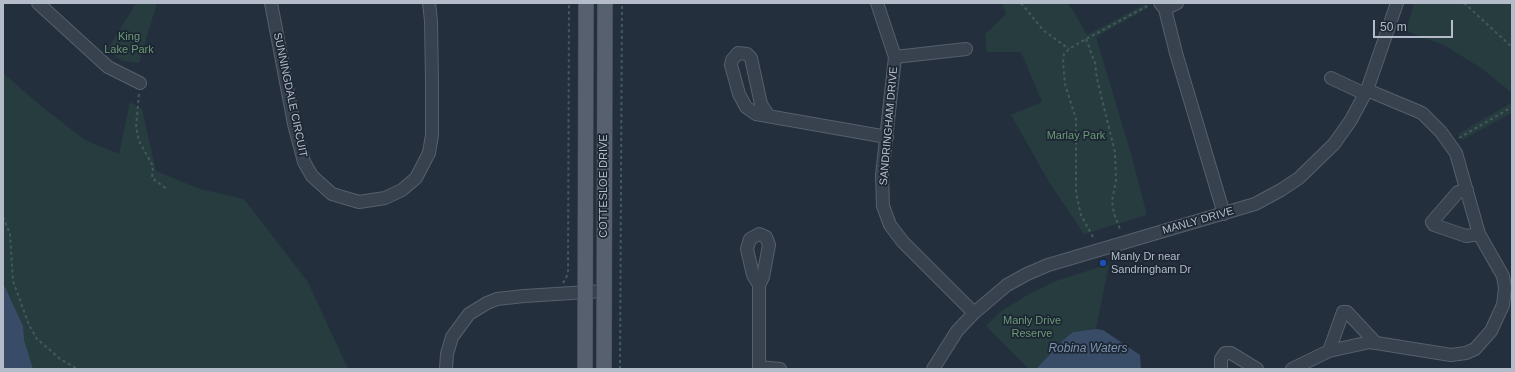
<!DOCTYPE html>
<style>
body{margin:0}
#map{position:relative;width:1515px;height:372px;overflow:hidden;background:#242f3e;font-family:Arial,sans-serif}
canvas{display:block}
.frame{position:absolute;inset:0;border:4px solid #b4bcc9;pointer-events:none}
.scale{position:absolute;left:1373px;top:20px;width:80px;height:18px;box-sizing:border-box;border:2px solid #b4bcc9;border-top:0;padding-left:5px;font-size:12px;line-height:14px;white-space:nowrap;color:#b4bcc9;-webkit-text-stroke:3px #1d2633;paint-order:stroke}
</style>
<div id="map">
<canvas width="1515" height="372"></canvas>
<div class="frame"></div>
<div class="scale">50 m</div>
</div>
<script>
const g = document.querySelector('canvas').getContext('2d');
g.lineJoin = 'round';
function fill(path, color) {
  g.fillStyle = color;
  g.fill(path, 'evenodd');
}
function toPath(rows) {
  const path = new Path2D();
  for (const r of rows) {
    path.moveTo(r[0], r[1]);
    for (let i = 2; i < r.length; i += 2) path.lineTo(r[i], r[i + 1]);
  }
  return path;
}
function stroke(path, color, width, dash) {
  g.strokeStyle = color;
  g.lineWidth = width;
  g.lineCap = dash ? 'butt' : 'round';
  g.setLineDash(dash || []);
  g.stroke(path);
}
function drawText(font, color, halo, rows, align = 'center') {
  g.font = font + ' Arial,sans-serif';
  g.lineWidth = 3.5;
  g.setLineDash([]);
  g.textBaseline = 'middle';
  g.strokeStyle = halo;
  g.fillStyle = color;
  for (const [text, x, y, turn = 0] of rows) {
    g.save();
    g.translate(x, y);
    g.rotate((+turn || 0) * Math.PI / 180);
    g.textAlign = isNaN(turn) ? turn : align;
    if (halo) g.strokeText(text, 0, 0);
    g.fillText(text, 0, 0);
    g.restore();
  }
}
fill(toPath([
 [136,3,157,3,139,63,122,61,107,50],
 [1002,3,1067,3,1074,12,1087,35,1145,4,1148,8,1096,37,1131,154,1147,215,1084,234,1049,182,1011,115,1042,102,1021,52,987,52,985,34,1006,14],
 [1414,3,1512,3,1512,93,1481,68,1444,45,1406,31],
 [3,73,41,106,85,140,119,154,130,102,142,109,156,171,200,189,244,199,308,282,348,369,3,369],
 [1512,102,1512,113,1462,140,1458,134],
 [1109,264,1096,329,1073,332,1062,341,1036,369,1029,369,986,326,1000,312,1029,294,1056,281]
]), '#263c3f');
fill(toPath([
 [3,283,23,326,24,340,33,369,3,369],
 [1096,329,1103,330,1140,355,1141,369,1036,369,1062,341,1073,332]
]), '#394c67');
const minor = toPath([
 [38,3,108,67,140,83],
 [271,3,294,124,304,162,312,176,332,194,359,202,385,198,402,190,416,178,429,153,432,135,432,81,431,21,429,3],
 [877,3,895,57,882,175,883,206,890,225,903,242,974,313],
 [1160,3,1165,9,1176,53,1224,214],
 [1165,9,1177,3],
 [895,57,966,49],
 [1331,78,1365,94],
 [768,115,761,104,751,58,747,54,738,53,732,60,731,65,739,94,746,107,756,114,887,137],
 [1467,190,1458,192,1432,222,1434,225,1466,236,1479,234],
 [1329,351,1343,312,1347,312,1376,343],
 [759,367,780,369],
 [446,369,447,354,452,337,469,314,487,303,497,299,524,296,604,291],
 [759,369,759,285,763,277,769,245,766,237,759,234,750,239,747,249,753,275,759,285],
 [933,369,957,331,974,313,1007,285,1027,274,1048,265,1255,204,1281,190,1299,178,1334,144,1351,120,1367,90,1397,3],
 [1221,369,1221,359,1225,353,1231,353,1257,369],
 [1292,369,1329,351,1370,342,1451,355,1466,353,1475,349,1491,331,1503,305,1505,288,1503,276,1479,234,1456,153,1441,132,1422,113,1367,90]
]);
const major = toPath([
 [585,369,586,3],
 [604,369,605,3]
]);
stroke(minor, '#565f6c', 14);
stroke(major, '#414a57', 16);
stroke(toPath([
 [1021,3,1043,30,1069,49],
 [1464,3,1512,47],
 [1086,39,1095,63,1097,79,1115,152,1116,180,1112,201,1114,214,1120,229],
 [139,94,136,127,139,141,153,166,152,178,168,190],
 [1459,138,1512,107],
 [3,217,10,234,13,281,29,325,37,339,50,350,60,359,78,369],
 [1093,237,1081,215,1076,193,1076,119,1065,84,1063,63,1064,54,1069,49,1086,39,1149,5],
 [563,283,568,274,569,3],
 [620,369,622,3]
]), '#44595c', 2, [3, 3]);
stroke(minor, '#38414e', 12);
stroke(major, '#56606e', 15);
for (const [x, y, r, color] of [
 [1103,263,4,"#1a4fb4"]
]) {
  const dot = new Path2D();
  dot.arc(x, y, r, 0, 2 * Math.PI);
  g.fillStyle = color;
  g.fill(dot);
  stroke(dot, '#1d2633', 1.5);
}
drawText('11px', '#6b9a76', '#1d2633', [
 ["King",129,37],
 ["Lake Park",129,50],
 ["Marlay Park",1076,136],
 ["Manly Drive",1032,321],
 ["Reserve",1032,334]
]);
drawText('11px', '#b4bcc9', '#1d2633', [
 ["SUNNINGDALE CIRCUIT",290,95,78],
 ["SANDRINGHAM DRIVE",889,126,-85],
 ["COTTESLOE DRIVE",604,186,-90],
 ["MANLY DRIVE",1198,221,-16]
]);
drawText('11px', '#b4bcc9', '#1d2633', [
 ["Manly Dr near",1111,257],
 ["Sandringham Dr",1111,270]
], 'left');
drawText('italic 12px', '#7c92b1', '#1d2633', [
 ["Robina Waters",1088,349]
]);
</script>
